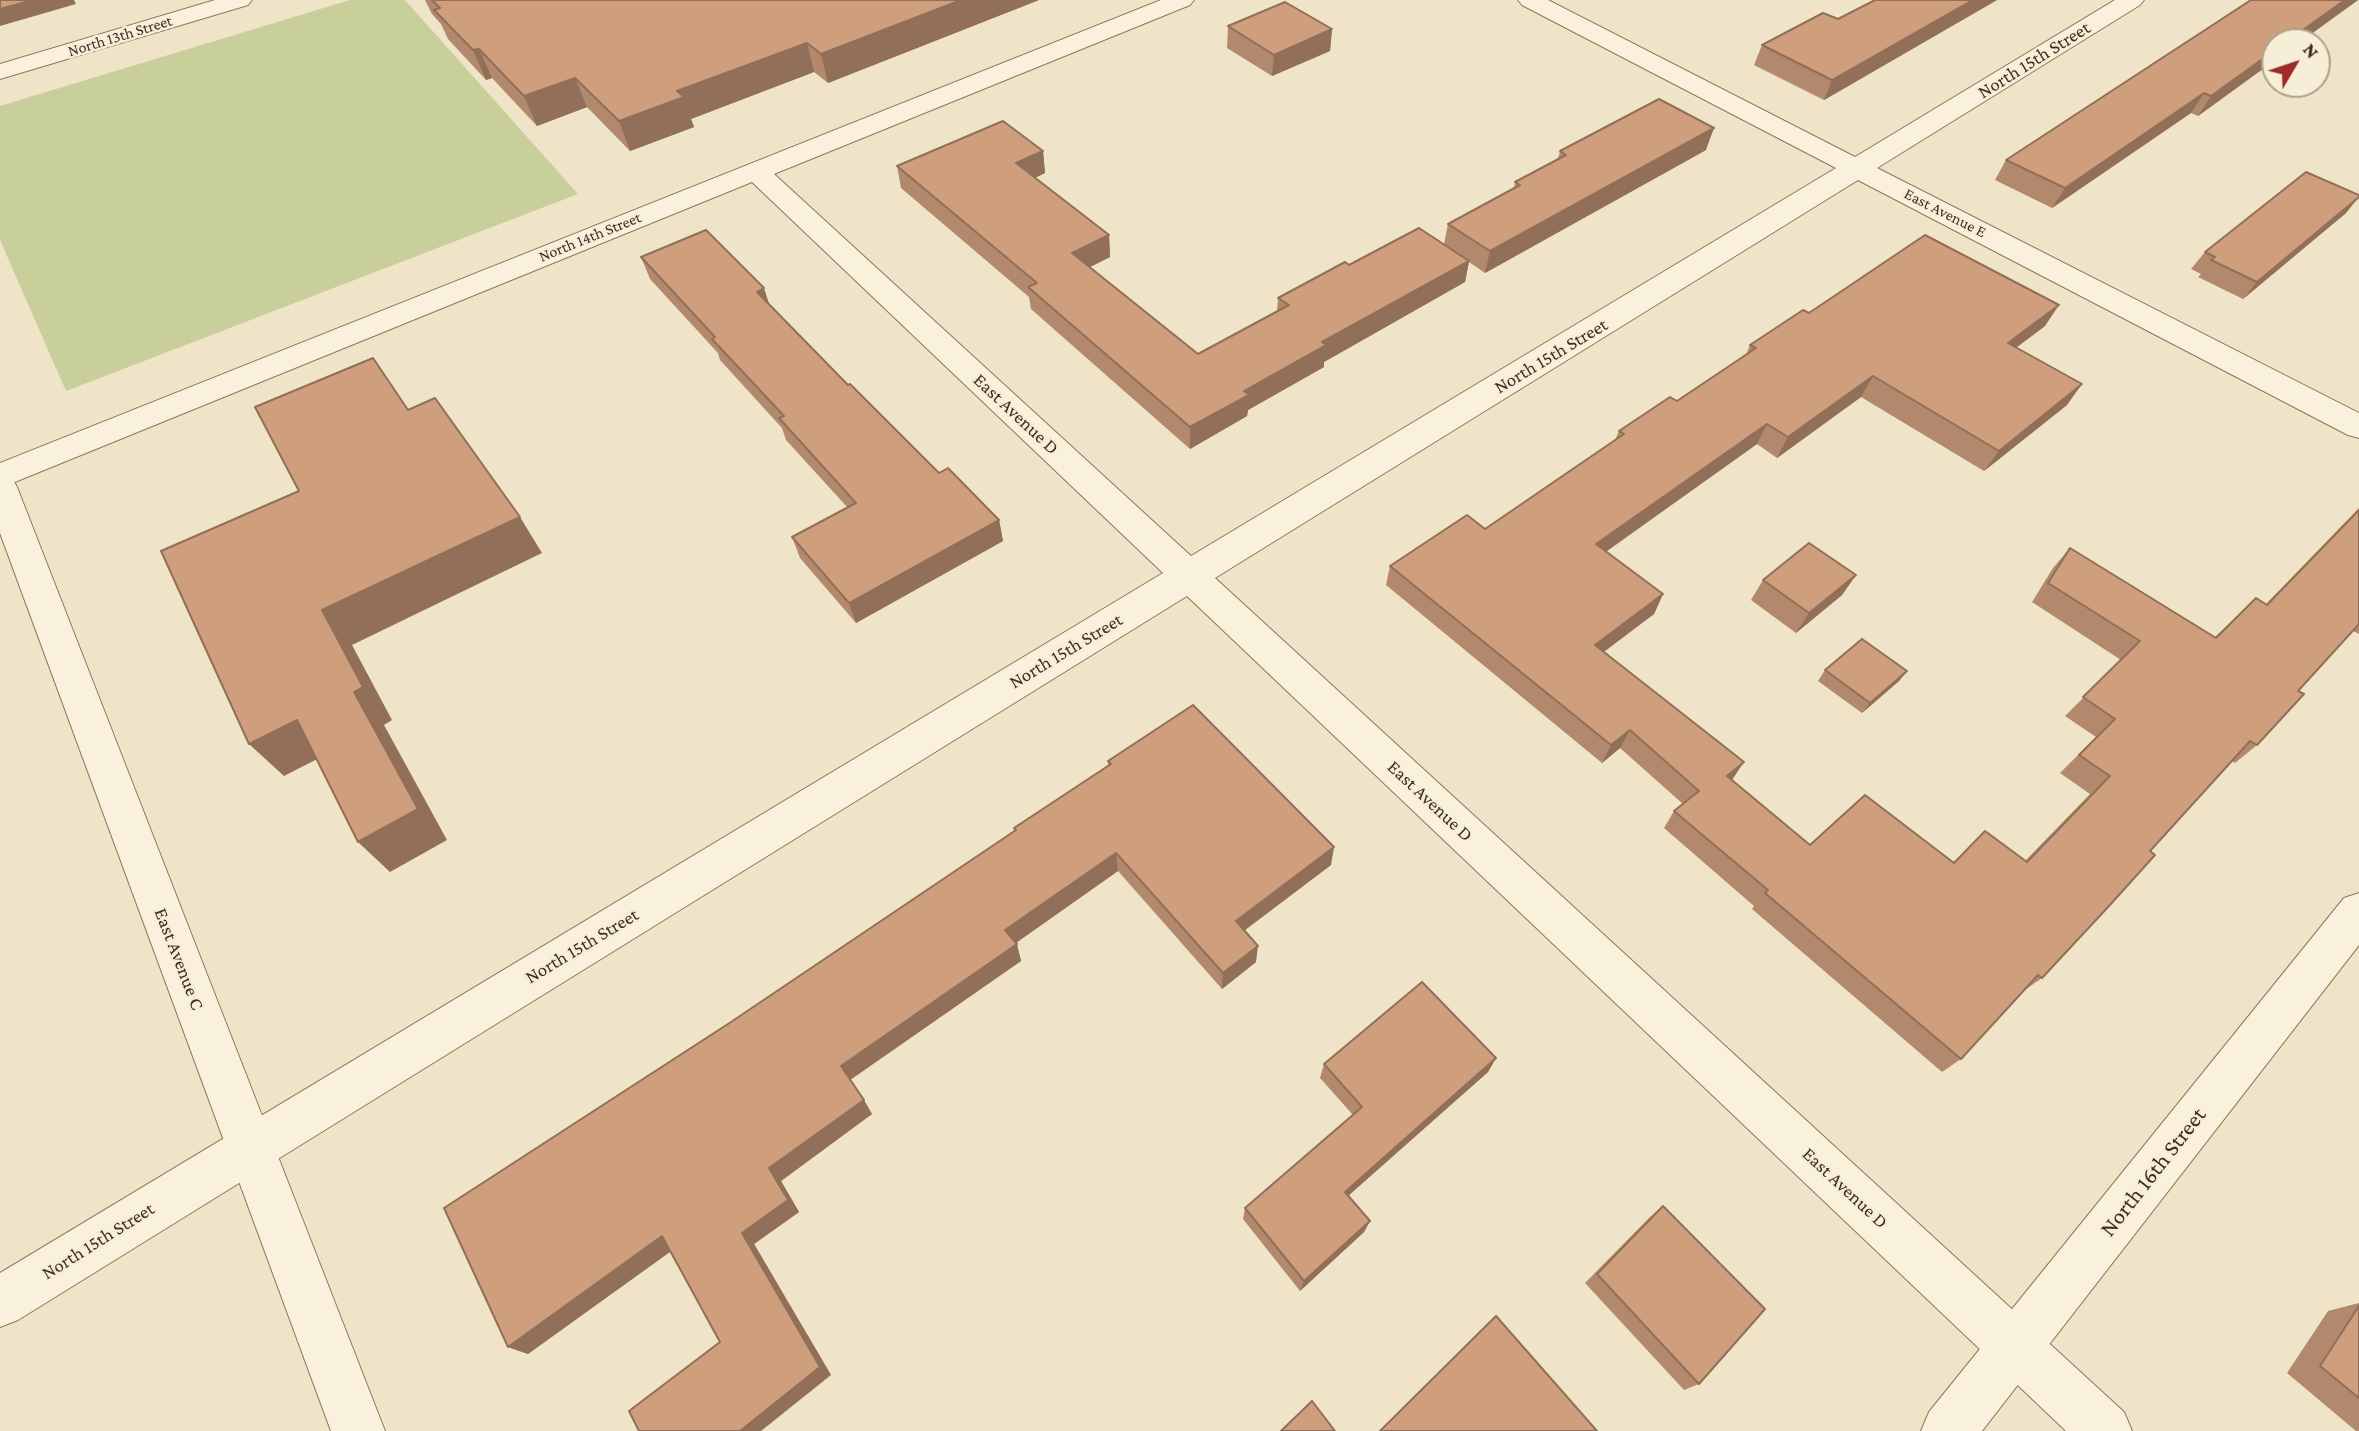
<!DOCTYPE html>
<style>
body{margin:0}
#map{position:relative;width:2359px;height:1431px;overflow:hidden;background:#f0e4c8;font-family:"Crimson Pro",serif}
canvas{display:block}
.north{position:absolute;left:2261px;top:28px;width:70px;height:70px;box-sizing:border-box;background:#f7eed8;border:2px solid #ada18e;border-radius:50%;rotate:51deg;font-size:19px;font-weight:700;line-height:28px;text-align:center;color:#3d2e20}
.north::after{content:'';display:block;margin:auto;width:24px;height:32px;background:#9e2a2b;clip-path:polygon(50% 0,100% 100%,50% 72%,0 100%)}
</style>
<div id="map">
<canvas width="2359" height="1431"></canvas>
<div class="north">N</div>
</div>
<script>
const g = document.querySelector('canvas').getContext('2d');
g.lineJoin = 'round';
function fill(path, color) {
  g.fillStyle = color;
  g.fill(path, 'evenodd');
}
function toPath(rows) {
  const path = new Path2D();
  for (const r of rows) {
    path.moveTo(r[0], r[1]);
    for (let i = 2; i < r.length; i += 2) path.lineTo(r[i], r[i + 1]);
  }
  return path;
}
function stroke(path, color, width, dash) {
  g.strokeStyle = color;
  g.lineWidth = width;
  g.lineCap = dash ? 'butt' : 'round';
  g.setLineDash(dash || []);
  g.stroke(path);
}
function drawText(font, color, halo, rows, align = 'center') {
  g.font = font + ' "Crimson Pro",serif';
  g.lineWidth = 5;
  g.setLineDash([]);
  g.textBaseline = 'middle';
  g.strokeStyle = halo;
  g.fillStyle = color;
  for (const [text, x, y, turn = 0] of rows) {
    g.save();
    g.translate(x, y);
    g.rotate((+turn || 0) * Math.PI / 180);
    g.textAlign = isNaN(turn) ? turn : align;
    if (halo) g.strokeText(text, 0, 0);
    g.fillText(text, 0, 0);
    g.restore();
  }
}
fill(toPath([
 [350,0,405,0,578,194,66,391,0,240,0,106]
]), '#c9cf9b');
const minor = toPath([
 [215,0,252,0,248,5,0,79,0,64,215,0],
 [1161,0,1194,0,1190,5,774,174,1191,556,1836,168,1522,5,1518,0,1548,0,1855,157,2115,0,2144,0,2140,5,1877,168,2359,413,2359,438,2348,435,1858,180,1215,578,2124,1412,2132,1431,2066,1431,1187,596,18,1320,0,1327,0,1273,1163,573,752,182,0,488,0,463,1161,0]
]);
const tertiary = toPath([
 [0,475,12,478,17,487,385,1431,331,1431,0,533,0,475],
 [2359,893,2359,945,1982,1431,1921,1431,1929,1412,2344,898,2359,893]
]);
stroke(minor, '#8d765c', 2);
stroke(tertiary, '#8d765c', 2);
fill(minor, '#faf1dc');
fill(tertiary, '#faf1dc');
fill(toPath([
 [425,0,1039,0,828,83,814,72,691,119,694,127,630,151,587,107,537,126,492,78,486,80,448,39,441,24,432,14],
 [1875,0,1997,0,1824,100,1754,65,1762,45,1838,19],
 [2251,0,2358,0,2198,116,2191,113,2052,208,1995,180,2006,160],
 [1228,26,1332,29,1330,51,1272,76,1227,48],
 [1706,150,1485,273,1469,262,1465,282,1324,362,1324,367,1248,410,1247,416,1190,449,1031,309,1029,297,901,188,897,166,1043,151,1045,173,1035,178,1109,235,1110,257,1090,267,1198,354,1277,311,1278,298,1349,265,1444,244,1448,224,1514,189,1515,182,1558,159,1560,151],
 [2346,213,2243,299,2198,277,2201,274,2191,269,2205,252],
 [641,257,769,304,848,385,939,473,999,520,1003,541,856,623,800,558,792,537,848,508,786,440,782,428,720,360,718,353,650,279],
 [1809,313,2045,326,2016,348,2067,405,1984,471,1861,397,1777,458,1757,444,1606,552,1663,594,1654,614,1604,652,1731,780,1810,845,1953,862,2025,861,2090,794,2060,773,2096,737,2065,716,2121,660,2032,602,2053,568,2070,548,2215,637,2256,598,2266,604,2359,508,2359,634,2353,631,2298,691,2257,745,2235,763,2232,761,2150,851,2042,978,2022,992,1961,1059,1942,1072,1752,909,1754,906,1664,828,1674,811,1683,804,1620,748,1602,763,1386,585,1390,566,1485,529,1615,440,1619,431,1677,401,1746,355,1750,345],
 [1856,575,1842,595,1796,633,1751,600,1763,580],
 [1825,670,1907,671,1899,681,1862,713,1818,681],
 [1108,761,1331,865,1244,931,1256,962,1222,989,1118,871,1016,943,1021,961,850,1080,872,1114,781,1181,799,1212,754,1244,831,1375,720,1342,670,1251,528,1354,508,1347,731,1022,1015,831,1014,828,1108,765],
 [1496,1058,1488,1072,1348,1196,1370,1221,1364,1232,1300,1291,1243,1219,1245,1208,1353,1115,1320,1078,1324,1064],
 [1663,1206,1699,1384,1684,1390,1585,1283,1650,1217],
 [2359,1303,2359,1431,2356,1431,2287,1373,2328,1311]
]), '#b2896c');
fill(toPath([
 [33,0,74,0,76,4,0,26,0,9],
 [961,0,1039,0,828,83,821,54],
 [1973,0,1997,0,1824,100,1832,80],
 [2345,0,2358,0,2300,42,2286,42],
 [1332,29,1330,51,1272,76,1274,55],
 [807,43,814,72,691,119,694,127,630,151,619,121,677,91],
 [479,49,492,78,486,80,473,50],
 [2275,50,2275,60,2198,116,2211,96],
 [575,78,587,107,537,126,524,96],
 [2204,93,2191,113,2052,208,2065,188],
 [1714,128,1706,150,1485,273,1490,251],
 [1043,151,1045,173,1019,185,1016,163],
 [2359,197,2346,213,2243,299,2257,282],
 [1109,235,1110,257,1074,275,1072,253],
 [1469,261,1465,282,1324,362,1324,367,1248,410,1247,416,1190,449,1190,427,1244,391,1322,342],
 [764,288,771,310,757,292],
 [2059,305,2045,326,1994,364,2008,343],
 [1873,376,1861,397,1777,458,1788,437],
 [2082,384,2067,405,1984,471,1999,451],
 [1767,424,1757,444,1588,564,1596,544],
 [520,517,542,553,352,645,392,720,384,725,447,840,390,872,358,842,354,692,322,610],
 [999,520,1003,541,856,623,849,603],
 [1856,575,1842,595,1796,633,1809,613],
 [1663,594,1654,614,1587,664,1595,645],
 [1907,671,1899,681,1862,713,1870,703],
 [297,720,329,753,284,776,249,744],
 [1630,730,1620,748,1602,763,1611,745],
 [1744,762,1732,780,1727,776],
 [1334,847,1331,865,1234,938,1236,921],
 [1116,853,1118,871,1010,947,1005,930],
 [1017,944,1021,961,850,1080,841,1066],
 [1258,946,1256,962,1222,989,1223,973],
 [1496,1058,1488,1072,1340,1203,1345,1192],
 [864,1100,872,1114,781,1181,799,1212,754,1244,831,1375,761,1431,740,1431,742,1233,769,1168],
 [1370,1221,1364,1232,1300,1291,1304,1281],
 [662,1236,677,1247,528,1354,508,1347]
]), '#916f58');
const building = toPath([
 [0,0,33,0,0,9,0,0],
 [432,0,961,0,821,54,807,43,677,91,684,97,619,121,575,78,524,96,479,49,473,50,434,10,440,8,432,0],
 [1875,0,1973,0,1832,80,1762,45,1823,13,1838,19,1875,0],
 [2251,0,2345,0,2286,42,2275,42,2275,50,2211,96,2204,93,2065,188,2006,160,2251,0],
 [1285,2,1332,29,1274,55,1228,26,1285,2],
 [1659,99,1714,128,1490,251,1448,224,1520,185,1515,182,1566,155,1560,151,1659,99],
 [1003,121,1043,151,1016,163,1109,235,1072,253,1198,354,1289,305,1278,298,1345,262,1349,265,1419,228,1469,261,1322,342,1326,345,1244,391,1249,395,1190,427,1028,287,1037,283,897,166,1003,121],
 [2306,172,2359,195,2359,197,2257,282,2211,260,2215,257,2205,252,2306,172],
 [706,230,764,288,757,292,848,385,850,384,939,473,948,468,999,520,849,603,792,537,856,503,779,418,784,416,712,339,715,337,641,257,706,230],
 [1925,235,2059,305,2008,343,2082,384,1999,451,1873,376,1788,437,1767,424,1596,544,1663,594,1595,645,1744,762,1727,776,1810,845,1865,795,1954,863,1985,831,2027,862,2110,776,2079,755,2115,719,2083,697,2140,641,2048,583,2070,548,2216,638,2256,598,2267,605,2359,510,2359,624,2298,691,2304,694,2257,745,2250,741,2150,851,2155,855,2109,906,2042,978,2038,975,1961,1059,1765,893,1768,890,1674,811,1699,791,1630,730,1611,745,1390,566,1467,515,1485,529,1624,434,1619,431,1670,397,1677,401,1756,348,1750,345,1803,310,1809,313,1925,235],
 [373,358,408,410,435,398,520,517,322,610,363,687,354,692,418,809,358,842,297,720,249,744,161,551,299,491,255,407,373,358],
 [1809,543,1856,575,1809,613,1763,580,1809,543],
 [1862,639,1907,671,1870,703,1825,670,1862,639],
 [1193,705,1334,847,1236,921,1258,946,1223,973,1116,853,1005,930,1017,944,841,1066,864,1100,769,1168,788,1200,742,1233,820,1367,740,1431,639,1431,629,1411,720,1342,662,1236,508,1347,444,1208,731,1022,1016,830,1014,828,1111,764,1108,761,1193,705],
 [1422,982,1496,1058,1345,1192,1370,1221,1304,1281,1245,1208,1362,1107,1324,1064,1422,982],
 [1663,1206,1765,1309,1699,1384,1597,1274,1663,1206],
 [2359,1306,2359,1398,2320,1366,2359,1306],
 [1496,1316,1597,1431,1380,1431,1496,1316],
 [1312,1401,1335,1431,1281,1431,1312,1401]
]);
fill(building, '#cf9f7d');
stroke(building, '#916f58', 2);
drawText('16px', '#3d2e20', '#f7eed8', [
 ["North 13th Street",120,36,-17],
 ["East Avenue E",1945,213,27],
 ["North 14th Street",590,237,-22]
]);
drawText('19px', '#3d2e20', '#f7eed8', [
 ["North 15th Street",2034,60,-32],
 ["North 15th Street",1551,356,-31],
 ["East Avenue D",1016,414,43],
 ["North 15th Street",1066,651,-31],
 ["East Avenue D",1430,801,43],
 ["North 15th Street",582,946,-31],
 ["East Avenue C",179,959,69],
 ["East Avenue D",1845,1188,43],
 ["North 15th Street",98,1241,-32]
]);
drawText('23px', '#3d2e20', '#f7eed8', [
 ["North 16th Street",2153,1172,-52]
]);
</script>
